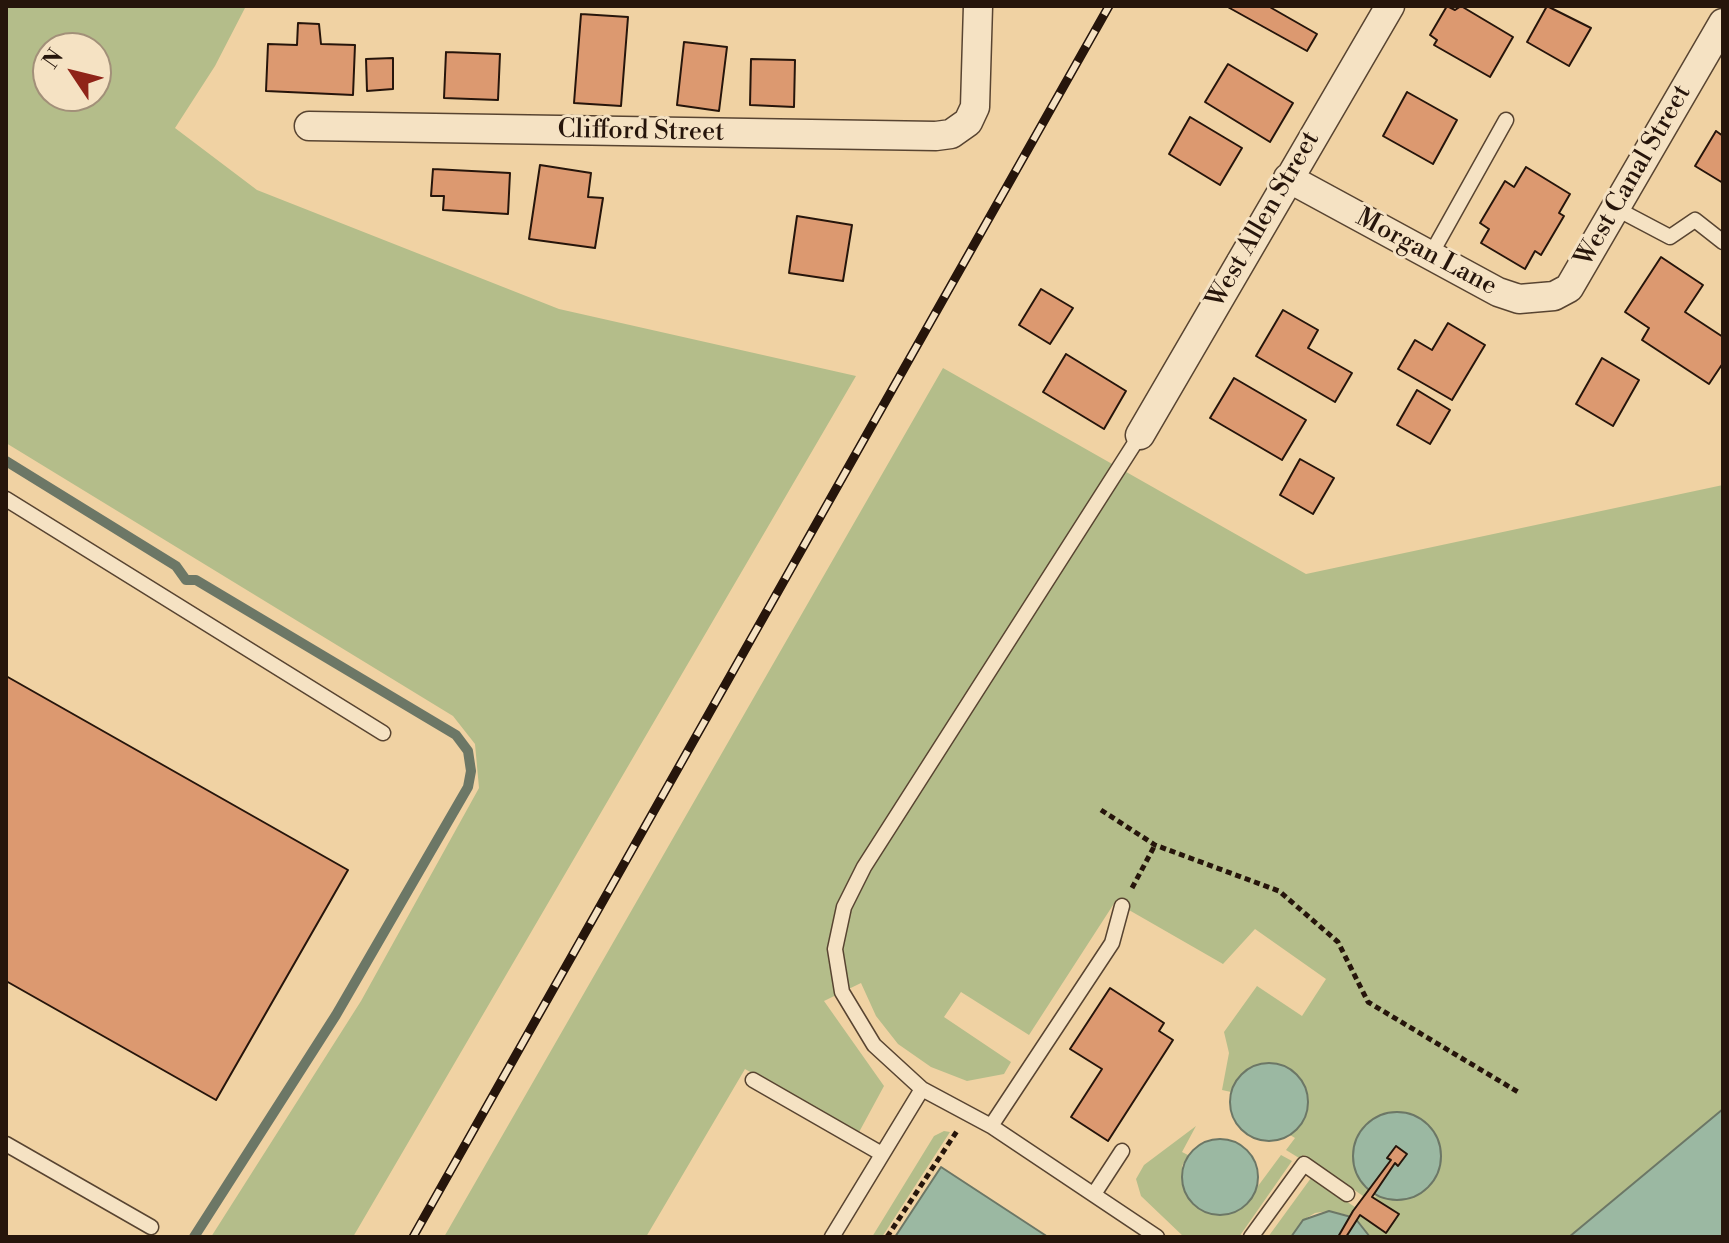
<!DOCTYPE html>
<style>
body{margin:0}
#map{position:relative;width:1729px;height:1243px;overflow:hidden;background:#f0d2a3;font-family:"Libre Bodoni",serif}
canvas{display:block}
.frame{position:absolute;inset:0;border:8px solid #26150b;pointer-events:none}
.north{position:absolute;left:32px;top:32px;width:80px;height:80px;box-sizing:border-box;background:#f5e2c3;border:2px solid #a29079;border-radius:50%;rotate:305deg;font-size:22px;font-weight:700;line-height:32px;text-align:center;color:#26150b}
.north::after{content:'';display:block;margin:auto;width:28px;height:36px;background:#8f2418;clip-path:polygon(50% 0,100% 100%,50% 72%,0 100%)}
</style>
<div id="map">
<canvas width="1729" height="1243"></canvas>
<div class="frame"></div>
<div class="north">N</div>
</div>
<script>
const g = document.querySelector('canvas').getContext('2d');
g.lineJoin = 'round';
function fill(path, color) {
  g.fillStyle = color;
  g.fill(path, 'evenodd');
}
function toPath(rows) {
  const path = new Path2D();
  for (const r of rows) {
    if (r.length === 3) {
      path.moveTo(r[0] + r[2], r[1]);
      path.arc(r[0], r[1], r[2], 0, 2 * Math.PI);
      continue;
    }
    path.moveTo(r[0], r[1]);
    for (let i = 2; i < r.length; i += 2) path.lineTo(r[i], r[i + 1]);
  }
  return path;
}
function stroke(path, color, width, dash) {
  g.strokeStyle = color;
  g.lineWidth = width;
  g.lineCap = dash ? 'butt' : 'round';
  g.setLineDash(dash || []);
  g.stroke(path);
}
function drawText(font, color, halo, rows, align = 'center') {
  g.font = font + ' "Libre Bodoni",serif';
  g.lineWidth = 6;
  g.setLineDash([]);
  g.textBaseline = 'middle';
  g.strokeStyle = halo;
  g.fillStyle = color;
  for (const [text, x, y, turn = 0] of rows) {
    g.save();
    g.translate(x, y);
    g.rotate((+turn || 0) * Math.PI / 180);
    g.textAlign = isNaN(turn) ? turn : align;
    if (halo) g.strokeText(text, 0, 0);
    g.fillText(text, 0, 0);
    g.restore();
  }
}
fill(toPath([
 [6,6,246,6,215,66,175,128,257,190,559,309,856,376,353,1237,211,1237,361,1001,479,788,475,744,453,716,6,443],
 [96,48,96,96,48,96,48,48],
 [943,368,1306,574,1723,485,1723,1109,1569,1237,1370,1237,1356,1221,1360,1215,1386,1232,1399,1214,1372,1197,1379,1196,1409,1113,1382,1114,1353,1160,1358,1175,1370,1191,1363,1196,1304,1155,1299,1158,1286,1150,1295,1138,1290,1135,1300,1126,1237,1080,1231,1092,1222,1090,1229,1053,1224,1032,1257,986,1302,1016,1326,979,1255,929,1223,964,1115,902,1029,1035,961,992,944,1017,1011,1062,1004,1074,967,1081,931,1067,898,1044,876,1016,861,983,824,1001,884,1086,858,1134,745,1069,646,1237,444,1237],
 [1196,1126,1182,1152,1188,1155,1182,1166,1216,1215,1241,1209,1281,1155,1292,1161,1239,1237,1184,1237,1141,1196,1136,1179,1144,1165],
 [944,1131,950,1132,882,1237,872,1237,934,1136],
 [1311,1178,1355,1207,1352,1216,1329,1211,1315,1213,1303,1220,1291,1237,1268,1237]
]), '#b4bd8a');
const water = toPath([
 [1269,1102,39],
 [1723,1109,1723,1237,1569,1237,1723,1109],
 [1397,1156,44],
 [1220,1177,38],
 [941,1167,1048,1237,895,1237,941,1167],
 [1329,1211,1355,1218,1370,1237,1291,1237,1303,1220,1329,1211]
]);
fill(water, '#9bb8a2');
stroke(water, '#6c7766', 2);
stroke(toPath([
 [6,461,176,566,186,580,196,580,456,735,468,751,471,771,468,787,336,1015,194,1237]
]), '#6c7766', 10);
const building = toPath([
 [1226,6,1268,6,1317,34,1307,51,1226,6],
 [1447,6,1455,10,1461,6,1513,37,1490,77,1434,45,1437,40,1430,35,1447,6],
 [1547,6,1591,28,1569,66,1527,42,1547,6],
 [581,14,628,17,621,106,574,103,581,14],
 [298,23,319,24,321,44,355,45,353,95,266,91,268,44,297,45,298,23],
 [684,42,727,47,719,111,677,105,684,42],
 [446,52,500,54,498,100,444,98,446,52],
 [393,58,393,89,367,91,366,59,393,58],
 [751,59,795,60,794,107,750,105,751,59],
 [1228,64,1293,103,1270,142,1205,102,1228,64],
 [1407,92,1457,120,1433,164,1383,136,1407,92],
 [1190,117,1242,148,1220,185,1169,154,1190,117],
 [1716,131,1723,136,1723,183,1695,166,1716,131],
 [540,165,591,173,588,197,603,198,595,248,529,239,540,165],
 [1526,167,1570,194,1559,213,1564,216,1541,255,1535,251,1525,269,1481,243,1489,229,1480,223,1505,181,1514,187,1526,167],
 [433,169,510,173,508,214,443,210,444,196,431,196,433,169],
 [797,216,852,225,843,281,789,273,797,216],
 [1661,257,1703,285,1685,312,1723,337,1723,363,1709,384,1642,340,1649,328,1625,312,1661,257],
 [1041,289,1073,308,1050,344,1019,325,1041,289],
 [1283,310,1318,330,1308,348,1352,373,1335,402,1256,356,1283,310],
 [1448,323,1485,345,1452,400,1398,369,1415,340,1432,350,1448,323],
 [1066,354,1126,391,1104,429,1043,392,1066,354],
 [1602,358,1639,380,1613,426,1576,404,1602,358],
 [1234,378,1306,420,1282,460,1210,418,1234,378],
 [1417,390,1450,410,1430,444,1397,425,1417,390],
 [1300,459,1334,478,1313,514,1280,495,1300,459],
 [6,676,348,870,216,1100,6,981,6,676],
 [1110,988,1164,1023,1159,1031,1173,1040,1108,1141,1071,1117,1102,1069,1070,1049,1110,988],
 [1396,1146,1407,1154,1398,1166,1395,1163,1372,1197,1399,1214,1386,1233,1360,1215,1346,1237,1338,1237,1353,1211,1391,1160,1387,1158,1396,1146]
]);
fill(building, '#dc9970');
stroke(building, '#26150b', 2);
const service = toPath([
 [1615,208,1670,237,1695,220,1723,242],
 [1430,256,1506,120],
 [1140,435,864,867,844,907,835,949,842,992,874,1045,922,1089,991,1126,1157,1237],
 [6,499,383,733],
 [753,1080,882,1154],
 [991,1126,1112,943,1122,906],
 [6,1144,151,1227],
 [1094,1194,1122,1151],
 [832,1237,922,1089],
 [1251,1237,1304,1164,1347,1194]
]);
const minor = toPath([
 [309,126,936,136,951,134,968,122,975,107,978,6],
 [1288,178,1498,292,1519,299,1554,296,1569,288,1723,23],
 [1140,435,1390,6]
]);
stroke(service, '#584431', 17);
stroke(minor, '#584431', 31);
stroke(toPath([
 [1101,810,1155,845,1279,891,1338,942,1368,1002,1518,1092],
 [1132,888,1155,845],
 [887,1237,957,1131]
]), '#26150b', 5, [6, 4]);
stroke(service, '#f5e2c3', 14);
stroke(minor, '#f5e2c3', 28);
const rail = toPath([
 [413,1237,1109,6]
]);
stroke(rail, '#26150b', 9);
stroke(rail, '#f5e2c3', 6, [18]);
drawText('26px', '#26150b', '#f5e2c3', [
 ["Clifford Street",641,132,1],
 ["West Canal Street",1634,176,-60],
 ["West Allen Street",1264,220,-60],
 ["Morgan Lane",1426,253,28]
]);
</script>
